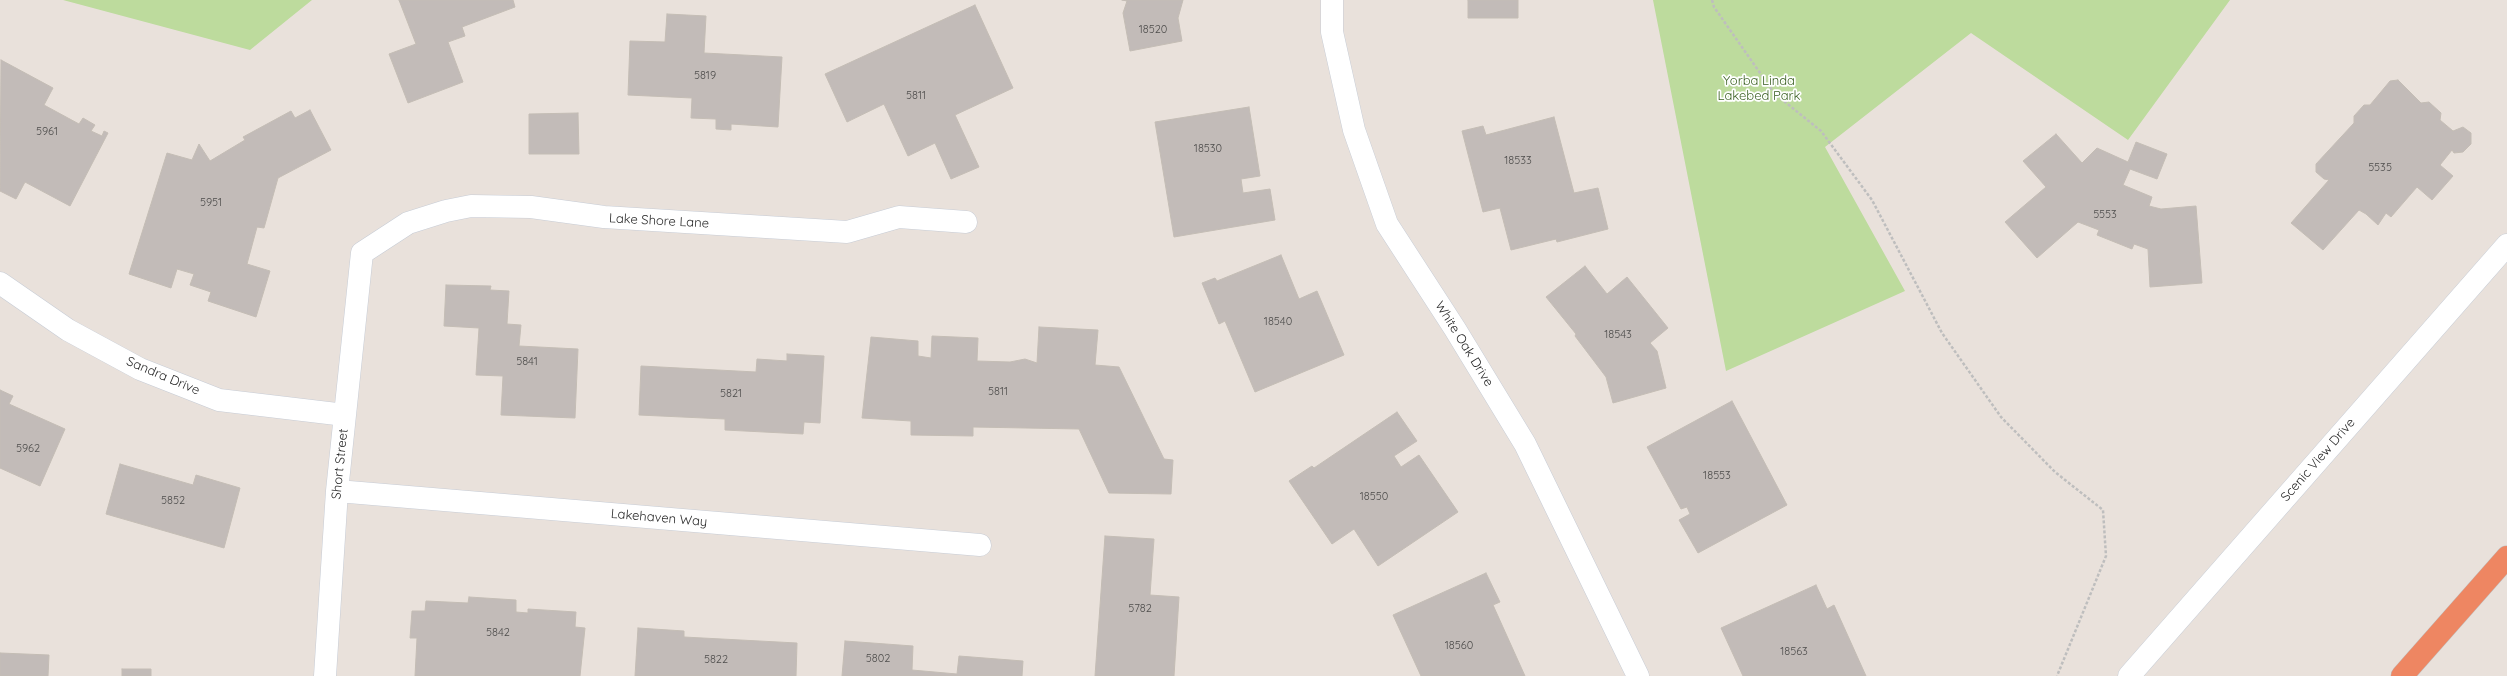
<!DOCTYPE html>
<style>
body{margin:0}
canvas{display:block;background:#e9e1db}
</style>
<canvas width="2507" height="676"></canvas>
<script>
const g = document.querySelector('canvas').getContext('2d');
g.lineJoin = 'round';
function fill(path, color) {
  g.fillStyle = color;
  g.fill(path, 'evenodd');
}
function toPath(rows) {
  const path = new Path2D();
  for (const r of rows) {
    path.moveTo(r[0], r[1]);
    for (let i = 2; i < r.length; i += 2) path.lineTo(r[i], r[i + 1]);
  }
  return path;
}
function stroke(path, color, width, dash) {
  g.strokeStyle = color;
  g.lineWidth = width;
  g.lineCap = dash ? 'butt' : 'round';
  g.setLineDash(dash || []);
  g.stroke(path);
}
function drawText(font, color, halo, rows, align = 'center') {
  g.font = font + ' Quicksand,sans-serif';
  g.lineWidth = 3.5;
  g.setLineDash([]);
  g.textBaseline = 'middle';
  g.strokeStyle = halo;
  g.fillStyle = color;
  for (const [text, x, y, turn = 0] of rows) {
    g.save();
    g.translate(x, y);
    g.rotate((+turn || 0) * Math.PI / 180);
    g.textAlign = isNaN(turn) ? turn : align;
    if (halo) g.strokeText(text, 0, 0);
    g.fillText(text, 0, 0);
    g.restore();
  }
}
fill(toPath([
 [63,0,312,0,250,50],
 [1653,0,2230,0,2128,140,1971,33,1825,147,1905,291,1726,371]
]), '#bddb9d');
const building = toPath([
 [399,0,513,0,515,7,462,27,465,36,448,42,463,82,408,103,389,54,416,44,399,0],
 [1122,0,1183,0,1178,18,1182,41,1130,51,1123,13,1127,1,1122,0],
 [1468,0,1518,0,1518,18,1468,18,1468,0],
 [975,5,1013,88,955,115,979,167,951,179,935,143,908,156,884,104,847,122,825,74,975,5],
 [667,14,706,16,704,53,782,57,778,127,731,124,731,130,716,129,716,119,691,118,692,98,628,95,630,41,665,42,667,14],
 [1,60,53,88,44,105,79,124,83,118,95,125,91,131,102,136,104,131,108,133,70,206,25,182,16,199,0,191,1,60],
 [2398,80,2421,103,2429,102,2441,113,2440,120,2453,131,2463,127,2471,133,2471,144,2463,152,2454,153,2452,150,2440,165,2453,176,2432,200,2417,187,2391,217,2386,213,2378,225,2366,214,2359,210,2323,250,2291,223,2329,180,2324,179,2316,172,2316,164,2354,123,2354,116,2364,105,2370,105,2390,81,2398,80],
 [1249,107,1260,176,1241,179,1243,193,1270,189,1275,220,1174,237,1155,122,1249,107],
 [310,110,331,150,278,178,264,228,257,227,247,264,270,271,256,317,208,301,211,292,190,285,194,274,177,269,171,288,129,274,167,153,192,160,199,144,210,161,245,140,243,137,291,111,295,118,310,110],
 [578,113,579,154,529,154,529,114,578,113],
 [1554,117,1574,193,1598,188,1608,229,1557,242,1556,239,1511,250,1500,208,1483,212,1462,131,1483,126,1486,135,1554,117],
 [2056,134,2082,163,2097,148,2128,162,2136,142,2167,154,2157,179,2130,169,2123,185,2152,197,2149,206,2161,209,2196,206,2202,283,2150,287,2148,249,2134,244,2132,249,2097,235,2099,230,2078,222,2037,258,2005,222,2046,187,2023,161,2056,134],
 [1281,255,1299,299,1317,291,1344,355,1255,392,1225,321,1219,324,1202,283,1215,278,1217,281,1281,255],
 [1585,266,1607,294,1627,277,1668,328,1650,343,1657,351,1666,388,1613,403,1606,377,1575,336,1576,334,1546,297,1585,266],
 [446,285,491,286,490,290,509,291,507,324,521,325,519,346,578,349,575,418,501,415,503,376,476,375,479,328,444,326,446,285],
 [1039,327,1098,330,1095,365,1119,367,1164,459,1173,460,1171,494,1109,493,1079,429,973,427,973,436,911,435,911,421,862,418,871,337,918,341,918,356,931,358,932,336,978,338,977,361,1010,362,1025,359,1037,363,1039,327],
 [787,354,824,356,820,423,804,422,803,434,725,430,725,419,639,415,641,366,756,372,757,359,787,361,787,354],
 [0,390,13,396,9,404,65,429,40,486,0,468,0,390],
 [1732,401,1787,505,1698,553,1679,520,1690,514,1687,507,1681,509,1647,447,1732,401],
 [1397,412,1417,441,1394,456,1401,467,1419,455,1458,512,1378,566,1354,529,1332,544,1289,481,1312,466,1314,468,1397,412],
 [120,464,193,485,196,475,240,488,224,548,106,514,120,464],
 [1105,536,1154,539,1150,595,1179,597,1174,676,1095,676,1105,536],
 [1486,573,1500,602,1493,605,1525,676,1421,676,1393,615,1486,573],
 [1816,585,1827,609,1834,605,1866,676,1743,676,1721,628,1816,585],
 [469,597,516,600,516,612,528,613,528,609,576,612,575,627,585,628,580,676,415,676,417,638,410,638,412,611,425,611,426,601,468,603,469,597],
 [638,628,684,631,684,637,797,643,796,676,635,676,638,628],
 [845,641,913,646,912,670,957,674,959,656,1023,661,1022,676,842,676,845,641],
 [0,653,49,655,48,676,0,676,0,653],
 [122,669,151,669,151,676,122,676,122,669]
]);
fill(building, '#c2bbb8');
stroke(building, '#c4bdb5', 1);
const minor = toPath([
 [1332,0,1332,32,1354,130,1387,224,1455,329,1525,444,1638,676],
 [0,283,68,330,140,369,219,400,345,415],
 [337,491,980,545],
 [325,676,337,491,362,253,408,223,446,211,471,206,531,207,604,217,847,232,899,217,966,222],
 [2129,676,2507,245]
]);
const highway = toPath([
 [2402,676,2507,557]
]);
stroke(minor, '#c7ccd5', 23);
stroke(highway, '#bebebe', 23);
stroke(toPath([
 [1712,0,1714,7,1774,93,1821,131,1872,200,1942,333,2001,417,2055,472,2103,510,2106,556,2057,676]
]), '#bebebe', 2.5, [3, 2]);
stroke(minor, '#fff', 22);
stroke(highway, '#ee8662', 22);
drawText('11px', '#4e4d4c', null, [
 ["18520",1153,30],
 ["5819",705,76],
 ["5811",916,96],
 ["5961",47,132],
 ["18530",1208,149],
 ["18533",1518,161],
 ["5535",2380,168],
 ["5951",211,203],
 ["5553",2105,215],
 ["18540",1278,322],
 ["18543",1618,335],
 ["5841",527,362],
 ["5811",998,392],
 ["5821",731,394],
 ["5962",28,449],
 ["18553",1717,476],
 ["18550",1374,497],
 ["5852",173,501],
 ["5782",1140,609],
 ["5842",498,633],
 ["18560",1459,646],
 ["18563",1794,652],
 ["5802",878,659],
 ["5822",716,660]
]);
drawText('13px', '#385e20', '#fff', [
 ["Yorba Linda",1759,81],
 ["Lakebed Park",1759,96]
]);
drawText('13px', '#282828', '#fff', [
 ["Lake Shore Lane",659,221,3],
 ["White Oak Drive",1464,344,58],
 ["Sandra Drive",163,376,23],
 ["Scenic View Drive",2318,460,-49],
 ["Short Street",340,464,-84],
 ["Lakehaven Way",659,518,5]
]);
</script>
